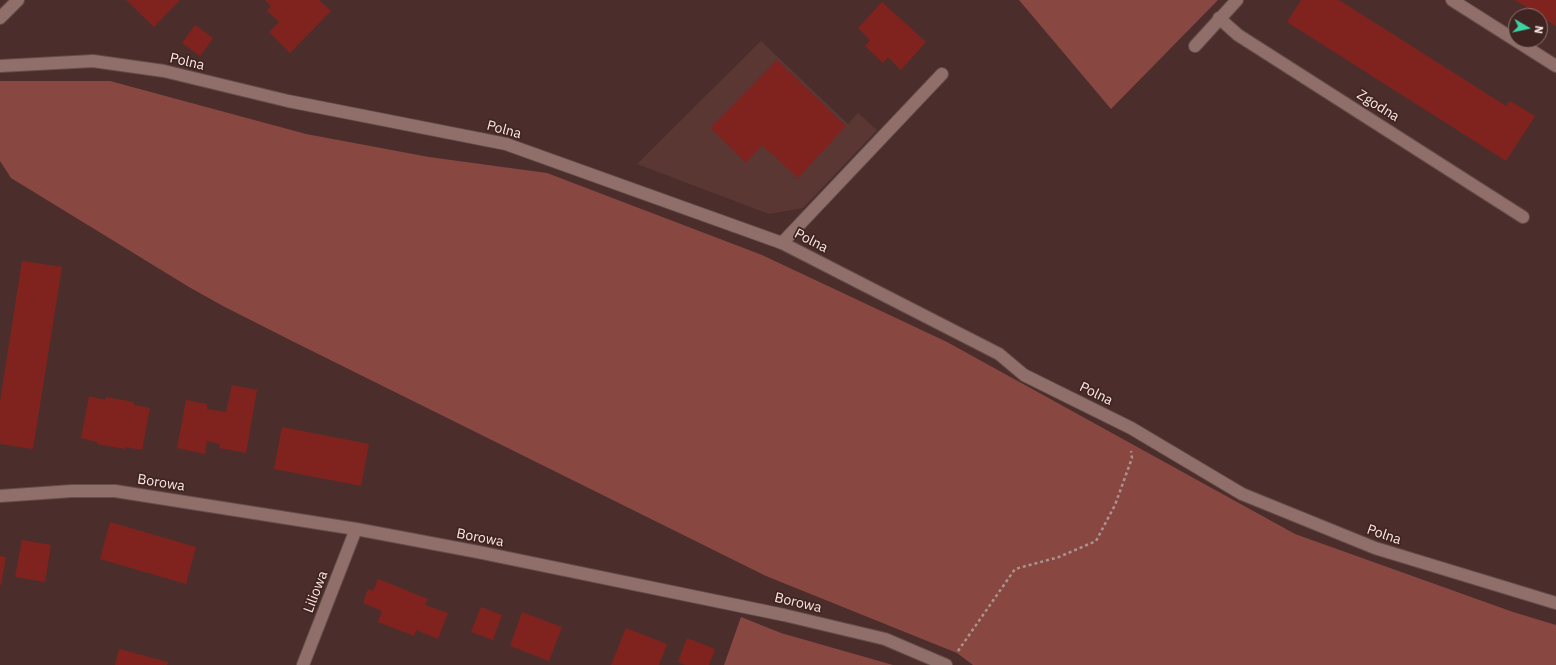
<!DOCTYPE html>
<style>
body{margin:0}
#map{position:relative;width:1556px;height:665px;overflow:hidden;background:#4b2e2b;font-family:"IBM Plex Sans",sans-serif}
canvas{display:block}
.north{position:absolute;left:1508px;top:8px;width:40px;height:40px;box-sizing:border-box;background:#402421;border:1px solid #8b726f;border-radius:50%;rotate:99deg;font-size:11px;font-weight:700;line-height:16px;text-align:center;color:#fbe8e5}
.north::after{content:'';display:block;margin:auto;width:14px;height:18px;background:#3ad4a5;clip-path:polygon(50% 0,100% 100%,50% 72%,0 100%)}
</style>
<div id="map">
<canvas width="1556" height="665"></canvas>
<div class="north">N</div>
</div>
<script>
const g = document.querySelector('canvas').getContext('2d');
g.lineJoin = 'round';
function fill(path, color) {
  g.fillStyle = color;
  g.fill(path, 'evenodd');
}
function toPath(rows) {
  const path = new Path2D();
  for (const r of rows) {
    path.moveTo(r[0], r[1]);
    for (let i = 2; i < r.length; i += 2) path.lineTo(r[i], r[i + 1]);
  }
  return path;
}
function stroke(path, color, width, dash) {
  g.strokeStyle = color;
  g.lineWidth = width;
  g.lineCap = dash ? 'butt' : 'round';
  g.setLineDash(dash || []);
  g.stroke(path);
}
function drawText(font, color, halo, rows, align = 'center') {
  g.font = font + ' "IBM Plex Sans",sans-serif';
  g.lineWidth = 3.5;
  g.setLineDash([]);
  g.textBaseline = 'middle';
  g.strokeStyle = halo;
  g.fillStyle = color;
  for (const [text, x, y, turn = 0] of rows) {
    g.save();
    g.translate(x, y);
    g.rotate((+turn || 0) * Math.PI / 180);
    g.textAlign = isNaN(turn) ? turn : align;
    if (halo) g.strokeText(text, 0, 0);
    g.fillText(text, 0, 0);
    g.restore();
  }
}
fill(toPath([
 [761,41,848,124,858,113,877,130,803,208,769,214,637,164]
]), '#5a3733');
fill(toPath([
 [1019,0,1218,0,1111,109],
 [0,81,110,81,306,134,429,157,547,173,762,255,947,342,1295,534,1513,612,1556,625,1556,665,973,665,957,653,766,576,294,342,223,306,189,287,11,178,0,161],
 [741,617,781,633,893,665,724,665]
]), '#884841');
fill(toPath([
 [126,0,180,0,154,27],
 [265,0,319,0,331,11,290,53,269,32,279,22,267,11,271,6],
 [1301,0,1339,0,1506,106,1510,101,1535,116,1506,161,1287,22],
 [1515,0,1556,0,1556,26,1549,22],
 [882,2,926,42,901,70,888,57,883,63,865,46,870,40,858,28],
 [195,25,213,38,200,56,182,43],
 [777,60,846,126,798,178,762,145,746,163,710,128],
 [22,261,62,267,33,449,0,444,0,402],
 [232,385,257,390,246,453,219,448,220,444,207,441,205,454,177,448,186,400,207,404,207,409,226,412],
 [89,396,105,400,106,397,134,402,134,405,150,408,142,450,126,447,125,449,97,444,97,442,81,438],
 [282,427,369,444,361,486,274,469],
 [110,522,196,547,186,584,100,559],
 [22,540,51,545,45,582,15,577],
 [0,556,6,557,1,585,0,585],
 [378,579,428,599,425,605,448,613,438,639,416,630,414,636,378,622,382,611,363,603,368,589,373,591],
 [481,607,502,615,493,640,471,632],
 [522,612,562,627,549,661,510,646],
 [626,628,667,644,659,665,611,665],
 [687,638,715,649,709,665,685,665,678,662],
 [119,649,168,662,167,665,115,665]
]), '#80231e');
const lane = toPath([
 [1452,0,1556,66],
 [0,18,18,0],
 [1219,18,1238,35,1523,217],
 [782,243,942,74]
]);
const street = toPath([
 [1195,46,1237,0],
 [0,66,93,61,164,71,288,101,506,144,782,243,999,354,1024,375,1131,428,1242,494,1375,548,1556,603],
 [0,496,72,491,115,491,356,529,478,552,784,615,885,639,946,665],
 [303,665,356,529]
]);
stroke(lane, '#654d4a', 14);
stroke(street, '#654d4a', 14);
stroke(toPath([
 [958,651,1015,569,1059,557,1096,541,1115,505,1132,458,1131,451]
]), '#ab9390', 2.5, [3, 3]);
stroke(lane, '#906f6a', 12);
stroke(street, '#906f6a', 12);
drawText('14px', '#fbe8e5', '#402421', [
 ["Polna",187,62,13],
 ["Zgodna",1378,106,32],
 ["Polna",504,130,15],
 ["Polna",811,241,27],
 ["Polna",1096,394,26],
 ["Borowa",161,483,9],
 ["Polna",1384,535,19],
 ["Borowa",480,538,11],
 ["Liliowa",316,592,-69],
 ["Borowa",798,603,13]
]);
</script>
